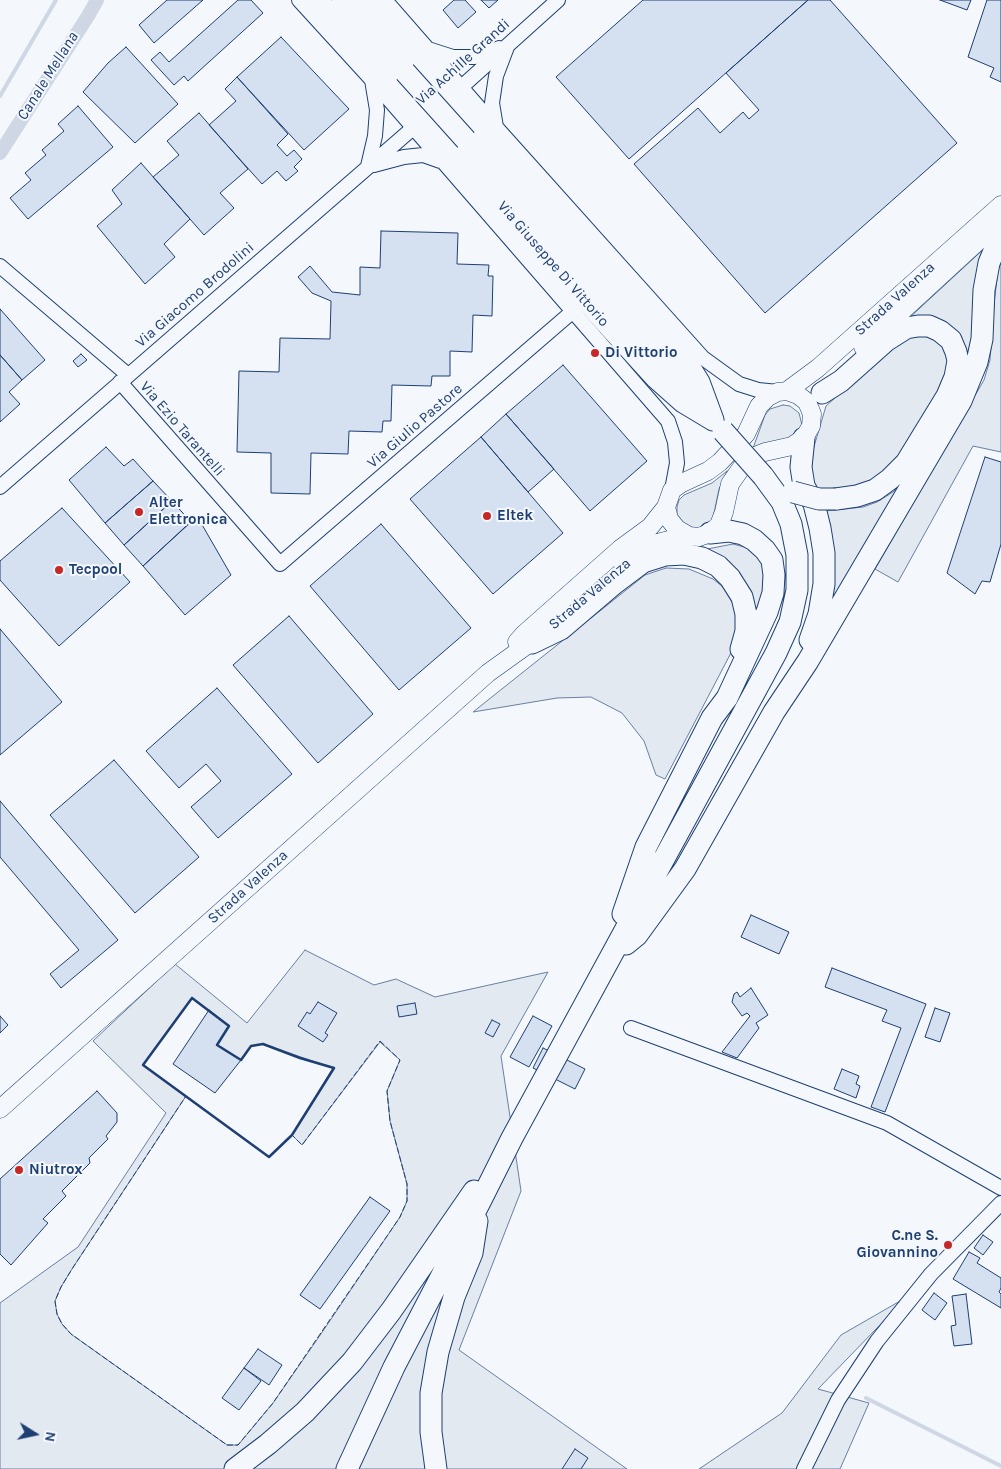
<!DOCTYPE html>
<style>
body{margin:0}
#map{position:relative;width:1001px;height:1469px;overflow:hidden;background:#f4f7fb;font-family:Karla,sans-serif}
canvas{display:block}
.north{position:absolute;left:10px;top:1409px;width:50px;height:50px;-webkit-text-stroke:4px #f4f7fb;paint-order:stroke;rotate:100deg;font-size:14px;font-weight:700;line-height:20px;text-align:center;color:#1d3f73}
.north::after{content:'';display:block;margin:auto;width:18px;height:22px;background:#1d3f73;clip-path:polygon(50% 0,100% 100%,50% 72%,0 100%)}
</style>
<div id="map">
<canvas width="1001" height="1469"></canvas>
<div class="north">N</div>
</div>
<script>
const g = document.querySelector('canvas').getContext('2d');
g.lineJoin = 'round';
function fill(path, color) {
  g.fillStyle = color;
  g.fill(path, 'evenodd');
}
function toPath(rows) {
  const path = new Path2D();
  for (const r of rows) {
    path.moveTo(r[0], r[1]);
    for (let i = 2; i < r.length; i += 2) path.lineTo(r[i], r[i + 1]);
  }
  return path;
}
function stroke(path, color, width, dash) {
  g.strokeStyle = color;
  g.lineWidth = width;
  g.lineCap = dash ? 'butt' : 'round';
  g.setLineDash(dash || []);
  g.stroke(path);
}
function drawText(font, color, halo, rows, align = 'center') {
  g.font = font + ' Karla,sans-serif';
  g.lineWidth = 4;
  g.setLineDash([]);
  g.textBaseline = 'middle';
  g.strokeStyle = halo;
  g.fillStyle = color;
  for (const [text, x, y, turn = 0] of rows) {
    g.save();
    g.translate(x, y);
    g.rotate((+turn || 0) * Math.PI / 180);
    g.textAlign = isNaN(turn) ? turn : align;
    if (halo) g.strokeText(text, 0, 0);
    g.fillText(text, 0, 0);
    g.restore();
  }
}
const green = toPath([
 [988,245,969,357,907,320,988,245],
 [1001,259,1001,452,973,446,898,582,875,569,984,380,990,360,994,304,998,270,1001,259],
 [916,335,936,338,949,352,949,378,902,459,877,483,817,492,807,470,826,406,898,341,916,335],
 [783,405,790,406,799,413,802,425,796,436,752,451,765,415,770,409,783,405],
 [727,471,719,489,713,518,709,524,700,530,683,526,677,516,677,507,679,500,684,495,712,483,727,471],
 [904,481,837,600,831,597,825,511,863,507,877,502,893,492,904,481],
 [733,544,748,548,761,558,765,575,763,590,757,610,752,608,702,550,733,544],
 [666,568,689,569,713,579,723,587,730,598,738,615,733,649,665,779,656,775,644,741,622,713,591,697,557,698,473,712,645,575,666,568],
 [305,950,374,985,396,979,435,997,548,972,501,1056,521,1191,459,1350,627,1469,0,1469,0,1303,78,1247,166,1113,93,1041,175,964,247,1023,305,950],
 [192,998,229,1026,217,1045,241,1060,251,1046,263,1044,333,1068,292,1135,302,1145,380,1042,400,1060,387,1091,390,1121,407,1184,407,1201,400,1217,323,1331,273,1403,238,1445,227,1445,71,1334,62,1324,57,1314,55,1301,61,1287,72,1269,186,1096,143,1065,192,998],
 [907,1297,818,1389,869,1403,840,1469,699,1469,782,1413,841,1335,907,1297]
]);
fill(green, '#e3e9f0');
stroke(green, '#687fa3', 1);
stroke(toPath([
 [0,96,56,0],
 [866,1398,1001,1466]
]), '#cfd7e4', 4);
stroke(toPath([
 [0,153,88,16,97,0]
]), '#cfd7e4', 14);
const building = toPath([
 [167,0,203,0,154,43,139,25,167,0],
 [238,0,251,0,263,13,188,81,184,76,174,85,151,60,160,52,169,62,238,0],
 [454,0,465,0,476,12,458,28,443,10,454,0],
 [481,0,498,0,489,8,481,0],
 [643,0,808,0,629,159,556,77,643,0],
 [808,0,830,0,957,143,765,313,634,164,698,108,720,133,743,112,749,119,759,110,726,73,808,0],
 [940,0,971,0,967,10,940,0],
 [987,0,1001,0,1001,82,990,77,994,68,968,57,987,0],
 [281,37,349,109,304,150,237,77,281,37],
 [126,47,178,104,135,143,83,92,108,63,126,47],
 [237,77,288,134,277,145,287,156,294,150,302,159,294,167,298,171,286,181,277,171,262,184,209,125,236,101,225,89,237,77],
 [78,106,113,147,28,219,10,198,31,180,25,173,46,155,42,150,64,131,58,124,78,106],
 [199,113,248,169,220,193,234,208,204,235,153,177,179,155,167,141,199,113],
 [141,163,190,219,164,244,175,257,145,284,97,226,122,204,112,190,141,163],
 [381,231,458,233,457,264,489,265,488,276,493,276,492,316,473,315,472,352,450,351,450,376,432,376,431,386,392,385,391,421,383,421,382,432,349,431,348,454,311,453,310,494,271,493,271,453,237,452,239,371,279,372,280,338,330,339,331,301,312,293,298,277,310,266,332,292,360,295,360,267,380,268,381,231],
 [0,309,45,360,22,380,0,355,0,309],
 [81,354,87,360,78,367,73,361,81,354],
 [0,355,22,380,9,392,20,404,0,422,0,355],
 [563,365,647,461,590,511,506,414,563,365],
 [506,414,554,469,528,492,481,437,506,414],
 [481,437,563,533,493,594,410,499,481,437],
 [106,447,124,466,133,459,153,481,105,523,69,480,106,447],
 [985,457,1001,462,1001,544,990,582,982,581,975,594,947,573,985,457],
 [153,481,172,501,124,545,105,523,153,481],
 [172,501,191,522,143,566,124,545,172,501],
 [62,508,130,582,59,646,0,580,0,561,62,508],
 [197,516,231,575,185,615,143,566,197,516],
 [381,524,471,628,399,690,310,586,381,524],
 [289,616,373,714,318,763,233,665,289,616],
 [0,629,62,702,0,755,0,629],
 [217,688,292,774,218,838,191,807,221,781,206,764,179,788,146,751,217,688],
 [114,760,199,857,135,913,50,815,114,760],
 [0,801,118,940,61,988,50,974,79,950,0,857,0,801],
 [751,915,789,932,779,954,741,937,751,915],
 [832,968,926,1004,885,1112,871,1107,901,1028,882,1021,887,1010,825,987,832,968],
 [751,988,768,1015,756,1023,759,1028,737,1058,722,1052,750,1016,747,1013,742,1016,732,1002,734,994,737,992,740,997,751,988],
 [318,1002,337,1013,325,1033,328,1035,323,1042,298,1026,307,1012,310,1014,318,1002],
 [415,1003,417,1014,399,1017,397,1006,415,1003],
 [935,1008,950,1013,940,1042,925,1037,935,1008],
 [209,1010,229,1026,217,1045,241,1060,215,1093,173,1064,209,1010],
 [0,1016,8,1025,0,1033,0,1016],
 [533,1016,552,1026,529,1067,510,1057,533,1016],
 [492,1020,500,1024,493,1037,485,1033,492,1020],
 [543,1048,585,1069,575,1089,533,1068,543,1048],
 [842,1069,859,1076,856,1084,860,1086,856,1098,834,1089,842,1069],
 [97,1091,117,1113,117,1122,106,1136,108,1139,89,1158,90,1163,62,1191,66,1196,43,1219,48,1223,11,1265,0,1254,0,1179,97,1091],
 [370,1197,390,1211,320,1309,300,1295,370,1197],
 [983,1235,993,1242,983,1255,974,1248,983,1235],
 [969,1252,980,1258,977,1263,1001,1278,1001,1288,999,1292,1001,1294,1001,1308,953,1279,969,1252],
 [934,1293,947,1303,935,1320,922,1310,934,1293],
 [966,1294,972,1344,954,1346,951,1326,956,1325,952,1296,966,1294],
 [258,1349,282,1365,269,1385,244,1368,258,1349],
 [244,1368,261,1381,239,1410,222,1398,244,1368],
 [575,1449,588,1458,581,1469,562,1469,575,1449]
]);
fill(building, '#d5e0f0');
stroke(building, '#1d3f73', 1);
const minor = toPath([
 [299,0,372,80,668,421,675,442,677,463,672,490],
 [385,0,496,127,703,358,739,384,758,390,778,392],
 [428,49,453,57,475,57,499,48],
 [447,100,558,0],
 [496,127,492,103,496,76,507,47],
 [374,165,404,157,423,155,440,161],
 [368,166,375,136,377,110,372,80],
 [0,266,128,375],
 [120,382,280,564,572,312],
 [0,487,428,115],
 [631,1028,887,1123,1001,1188],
 [804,1469,838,1400,877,1341,931,1274,1001,1203]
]);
const major = toPath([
 [863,347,1001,220],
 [787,391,798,395,807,402,812,414,811,426,804,438,792,446,765,452,755,456,744,464,730,484,724,512,719,525,710,533,699,537,689,536,677,529,669,519,666,507,672,490,682,483,708,471,720,462,746,434,759,406,768,397,778,392,787,391],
 [787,391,818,368,1001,205],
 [623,565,650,545,669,540,689,536],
 [517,642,524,634,620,549,650,527,666,507],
 [0,1109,488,673,541,635]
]);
const highway = toPath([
 [317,0,422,120,656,378,683,402,713,420],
 [342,0,405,72],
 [366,0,679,350,699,382,713,420],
 [466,140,688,391],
 [822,393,841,381,887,340,906,328,918,326,929,326,940,331,951,340,956,352,958,361,955,377,947,396,906,463,890,479,875,490,857,496,836,499],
 [804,438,801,467,804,486,814,504,820,528,824,553,824,584,819,614,810,640],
 [532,643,561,629,615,583,643,562,665,555,684,554,702,558,718,566,730,578,742,597,746,614,746,631,741,649],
 [623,914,646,847,712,718,727,698,767,612,773,593,774,575,772,560,765,550,754,540,743,534,729,531,710,533],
 [626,944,637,935,685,869,774,712,808,661,961,401,977,362,982,339,984,290,989,263,1001,234],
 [235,1469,268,1444,305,1412,352,1362,391,1311,474,1191],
 [347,1469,394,1367,480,1202,512,1138,776,653,790,622,797,590,797,555,791,524,782,502,763,476],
 [436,1469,431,1432,431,1393,438,1352,454,1297,472,1253,477,1221]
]);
stroke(minor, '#1d3f73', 16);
stroke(major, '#1d3f73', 19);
stroke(highway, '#1d3f73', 23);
stroke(minor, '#f4f7fb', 14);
stroke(major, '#f4f7fb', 18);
stroke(highway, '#f4f7fb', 21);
const highwayBridge = toPath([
 [405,72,466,140],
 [723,431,763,476],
 [793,492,819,499,836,499]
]);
stroke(highwayBridge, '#1d3f73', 23, []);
stroke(highwayBridge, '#f4f7fb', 21);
stroke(toPath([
 [380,1041,400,1060,387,1091,390,1121,407,1184,407,1201,400,1217,273,1403,238,1445,227,1445,71,1334,62,1324,57,1314,55,1301,61,1287,72,1269,186,1096,269,1157,292,1135,302,1145,380,1041]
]), '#1d3f73', 1, [6, 2.5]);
stroke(toPath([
 [192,998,229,1026,217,1045,241,1060,251,1046,263,1044,300,1058,334,1068,292,1135,269,1157,143,1065,192,998]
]), '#1d3f73', 2.5);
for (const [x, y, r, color] of [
 [595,353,5,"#c62828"],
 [139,512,5,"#c62828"],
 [487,516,5,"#c62828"],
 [59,570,5,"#c62828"],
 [19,1170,5,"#c62828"],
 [948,1245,5,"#c62828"]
]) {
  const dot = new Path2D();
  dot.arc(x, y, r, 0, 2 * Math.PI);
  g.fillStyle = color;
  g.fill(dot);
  stroke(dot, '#f4f7fb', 2);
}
drawText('15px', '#1d3f73', '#f4f7fb', [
 ["Via Achille Grandi",463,62,-42],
 ["Via Giuseppe Di Vittorio",553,264,49],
 ["Via Giacomo Brodolini",195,295,-41],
 ["Strada Valenza",895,299,-42],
 ["Via Giulio Pastore",415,426,-41],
 ["Via Ezio Tarantelli",182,429,49],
 ["Strada Valenza",590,594,-40],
 ["Strada Valenza",248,887,-42]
]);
drawText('bold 15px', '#1d3f73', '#f4f7fb', [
 ["Di Vittorio",605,353],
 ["Alter",149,503],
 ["Elettronica",149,520],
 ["Eltek",497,516],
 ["Tecpool",69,570],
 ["Niutrox",29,1170],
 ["C.ne S.",938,1236,"right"],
 ["Giovannino",938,1253,"right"]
], 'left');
drawText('italic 16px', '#1d3f73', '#f4f7fb', [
 ["Canale Mellana",48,76,-58]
]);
</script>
